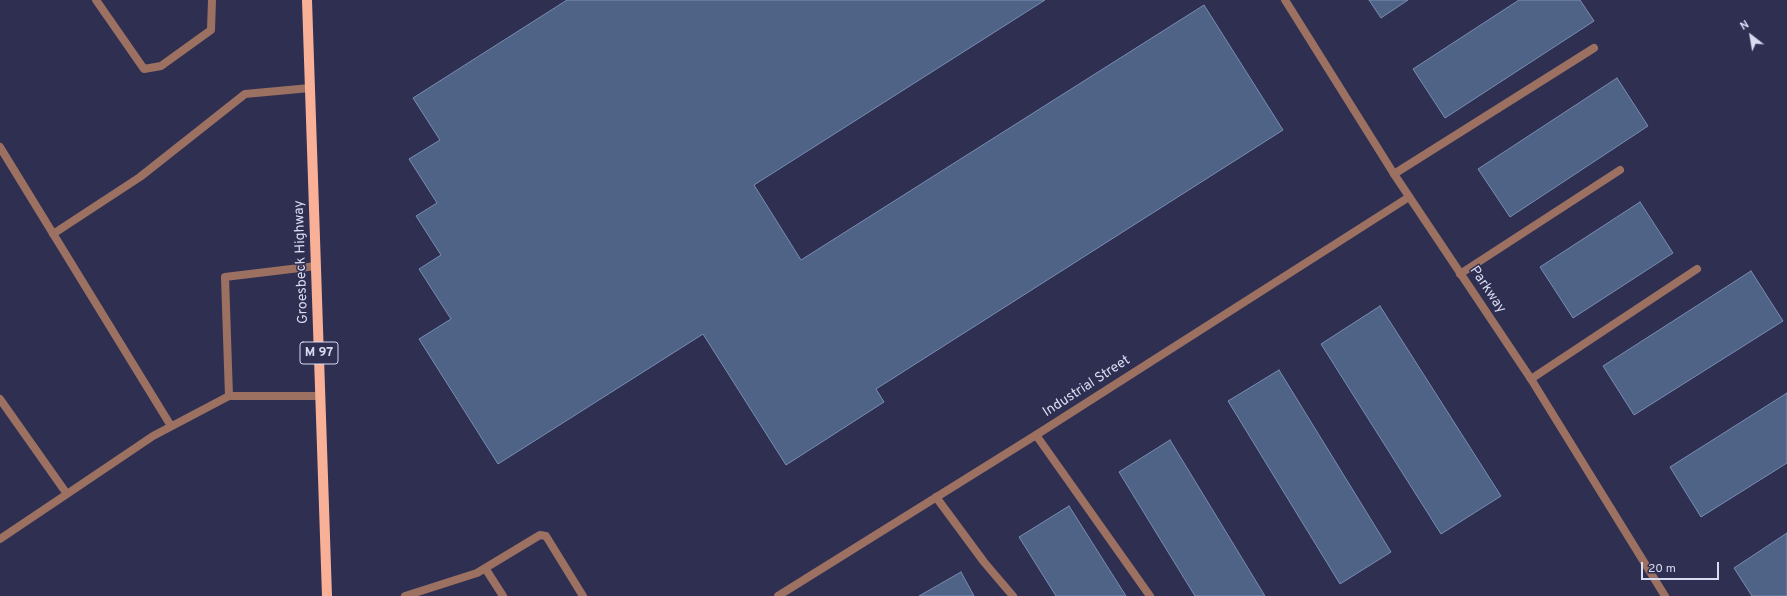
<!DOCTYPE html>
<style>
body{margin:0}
#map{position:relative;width:1787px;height:596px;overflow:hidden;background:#2f2f52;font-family:Overpass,sans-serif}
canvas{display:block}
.north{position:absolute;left:1731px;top:16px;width:40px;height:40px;-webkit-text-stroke:3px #2f2f52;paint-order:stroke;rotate:329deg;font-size:11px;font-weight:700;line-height:16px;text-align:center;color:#d9dbf1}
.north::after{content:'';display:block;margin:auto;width:14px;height:18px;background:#d9dbf1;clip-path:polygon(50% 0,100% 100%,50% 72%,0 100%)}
.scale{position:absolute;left:1641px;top:562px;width:78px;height:18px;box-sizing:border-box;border:2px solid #d9dbf1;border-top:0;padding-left:5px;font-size:12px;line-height:14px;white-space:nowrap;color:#d9dbf1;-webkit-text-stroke:3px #2f2f52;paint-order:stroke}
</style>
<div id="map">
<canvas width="1787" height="596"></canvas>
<div class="north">N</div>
<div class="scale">20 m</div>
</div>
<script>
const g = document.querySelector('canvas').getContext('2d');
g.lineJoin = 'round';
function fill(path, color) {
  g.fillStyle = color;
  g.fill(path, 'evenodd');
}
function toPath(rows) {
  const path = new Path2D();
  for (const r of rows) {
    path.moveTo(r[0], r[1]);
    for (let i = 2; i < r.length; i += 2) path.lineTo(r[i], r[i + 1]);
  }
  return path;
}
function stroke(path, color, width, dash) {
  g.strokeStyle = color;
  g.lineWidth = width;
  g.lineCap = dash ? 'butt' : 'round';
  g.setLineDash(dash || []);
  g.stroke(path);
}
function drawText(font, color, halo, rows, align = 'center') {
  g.font = font + ' Overpass,sans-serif';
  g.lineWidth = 3;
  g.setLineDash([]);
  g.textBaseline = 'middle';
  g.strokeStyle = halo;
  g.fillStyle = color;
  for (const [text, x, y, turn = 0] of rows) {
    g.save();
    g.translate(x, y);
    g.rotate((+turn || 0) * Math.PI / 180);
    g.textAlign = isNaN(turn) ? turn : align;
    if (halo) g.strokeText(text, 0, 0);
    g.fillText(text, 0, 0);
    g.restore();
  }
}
const building = toPath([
 [567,0,1045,0,754,185,801,260,1204,5,1283,130,876,389,884,402,786,465,703,334,498,464,419,339,451,319,419,269,441,255,416,216,437,203,409,159,440,140,413,98,567,0],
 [1369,0,1408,0,1381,18,1369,0],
 [1519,0,1580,0,1594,21,1445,118,1413,69,1519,0],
 [1617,78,1648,126,1510,217,1478,169,1617,78],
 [1640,202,1673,253,1573,318,1540,267,1640,202],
 [1751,271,1783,321,1634,415,1603,366,1751,271],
 [1380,306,1501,496,1441,534,1321,344,1380,306],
 [1279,370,1391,552,1340,584,1228,401,1279,370],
 [1787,393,1787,463,1701,517,1670,467,1787,393],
 [1170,440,1265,596,1195,596,1119,472,1170,440],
 [1069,506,1126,596,1056,596,1019,537,1069,506],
 [1787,533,1787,596,1752,596,1734,568,1787,533],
 [961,572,974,596,919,596,961,572]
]);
fill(building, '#4f6386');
stroke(building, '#788db2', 1);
stroke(toPath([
 [96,0,144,69,161,66,211,30,212,0],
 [0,147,171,426],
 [1394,174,1594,48],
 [53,234,140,177,245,94,310,88],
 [1460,274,1620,170],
 [1531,379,1697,269],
 [229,396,225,277,316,266],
 [0,399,67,494,153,436,229,396,321,396],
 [1036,435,1150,596],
 [936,497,984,562,1013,596],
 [0,539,67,494],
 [485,568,503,596],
 [405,596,477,573,540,535,546,536,583,596]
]), '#9c7161', 8);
stroke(toPath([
 [1285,0,1394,174,1531,379,1665,596],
 [778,596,1036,435,1409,197]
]), '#9c7161', 8);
stroke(toPath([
 [307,0,327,596]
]), '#f8b197', 10);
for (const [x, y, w] of [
 [319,353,38]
]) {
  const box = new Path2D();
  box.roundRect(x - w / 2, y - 11, w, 22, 3);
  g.fillStyle = '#2f2f52';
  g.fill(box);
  stroke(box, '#d9dbf1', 1);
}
drawText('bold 13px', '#d9dbf1', null, [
 ["M 97",319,353]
]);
drawText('14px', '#d9dbf1', '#2f2f52', [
 ["Groesbeck Highway",302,262,-92],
 ["Parkway",1487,290,56],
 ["Industrial Street",1087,387,-33]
]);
</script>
